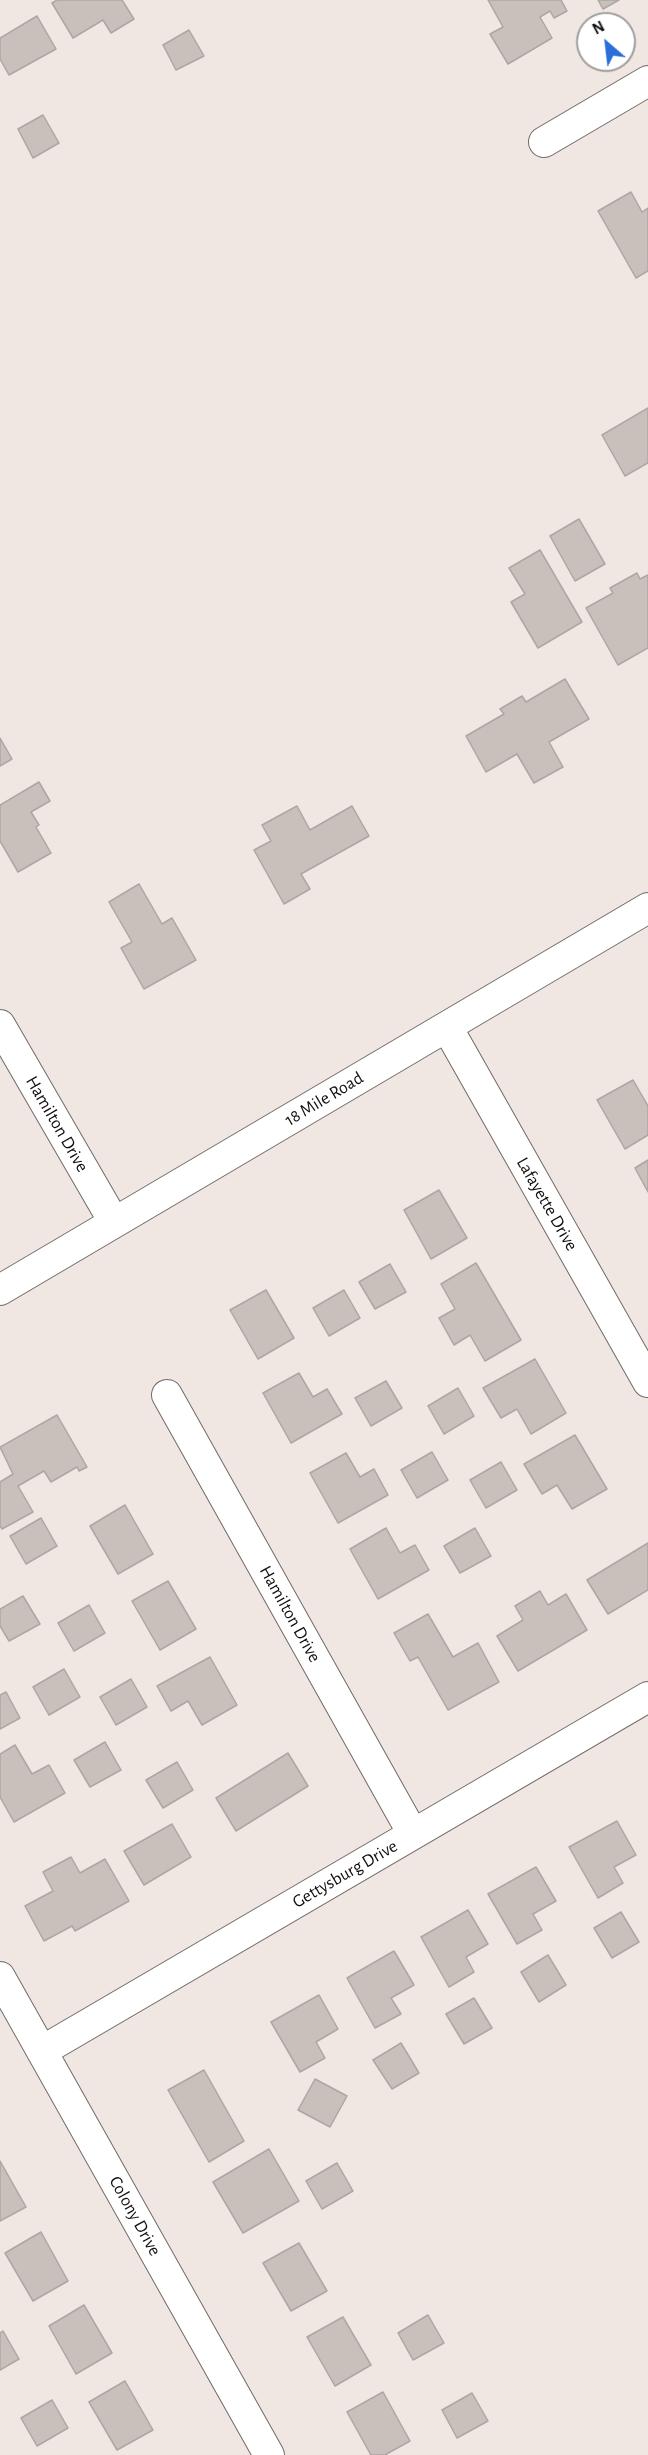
<!DOCTYPE html>
<style>
body{margin:0}
#map{position:relative;width:648px;height:2455px;overflow:hidden;background:#f0e7e3;font-family:"Alegreya Sans",sans-serif}
canvas{display:block}
.north{position:absolute;left:576px;top:12px;width:60px;height:60px;box-sizing:border-box;background:#fff;border:2px solid #a09f9e;border-radius:50%;rotate:332deg;font-size:16px;font-weight:700;line-height:24px;text-align:center;color:#120f0d}
.north::after{content:'';display:block;margin:auto;width:21px;height:27px;background:#2b6dda;clip-path:polygon(50% 0,100% 100%,50% 72%,0 100%)}
</style>
<div id="map">
<canvas width="648" height="2455"></canvas>
<div class="north">N</div>
</div>
<script>
const g = document.querySelector('canvas').getContext('2d');
g.lineJoin = 'round';
function fill(path, color) {
  g.fillStyle = color;
  g.fill(path, 'evenodd');
}
function toPath(rows) {
  const path = new Path2D();
  for (const r of rows) {
    path.moveTo(r[0], r[1]);
    for (let i = 2; i < r.length; i += 2) path.lineTo(r[i], r[i + 1]);
  }
  return path;
}
function stroke(path, color, width, dash) {
  g.strokeStyle = color;
  g.lineWidth = width;
  g.lineCap = dash ? 'butt' : 'round';
  g.setLineDash(dash || []);
  g.stroke(path);
}
function drawText(font, color, halo, rows, align = 'center') {
  g.font = font + ' "Alegreya Sans",sans-serif';
  g.lineWidth = 6;
  g.setLineDash([]);
  g.textBaseline = 'middle';
  g.strokeStyle = halo;
  g.fillStyle = color;
  for (const [text, x, y, turn = 0] of rows) {
    g.save();
    g.translate(x, y);
    g.rotate((+turn || 0) * Math.PI / 180);
    g.textAlign = isNaN(turn) ? turn : align;
    if (halo) g.strokeText(text, 0, 0);
    g.fillText(text, 0, 0);
    g.restore();
  }
}
const building = toPath([
 [57,0,122,0,134,19,111,33,103,20,73,38,52,3,57,0],
 [488,0,561,0,567,11,554,18,550,11,540,17,552,38,508,64,490,34,503,27,488,0],
 [598,0,619,0,603,9,598,0],
 [37,16,56,49,9,75,0,59,0,38,37,16],
 [189,30,204,56,176,70,163,45,189,30],
 [43,115,59,143,33,158,18,129,43,115],
 [631,192,642,212,648,208,648,271,636,278,598,211,631,192],
 [648,408,648,463,625,476,602,435,648,408],
 [579,519,605,564,575,581,550,536,579,519],
 [540,550,582,622,538,648,511,602,525,594,509,568,540,550],
 [637,573,640,579,648,575,648,648,618,665,586,608,613,593,610,588,637,573],
 [565,679,589,719,549,742,563,767,534,783,517,754,486,772,466,736,504,714,500,709,522,696,526,702,565,679],
 [0,738,12,759,0,766,0,738],
 [39,782,50,801,31,812,39,825,36,827,51,853,18,872,0,841,0,805,39,782],
 [297,806,310,830,352,806,369,836,301,874,310,889,284,904,254,850,271,841,262,825,297,806],
 [139,884,162,924,172,918,196,960,144,989,121,948,132,942,109,902,139,884],
 [633,1080,648,1106,648,1135,625,1149,597,1100,633,1080],
 [648,1160,648,1192,635,1168,648,1160],
 [439,1190,467,1238,431,1259,404,1210,439,1190],
 [476,1263,521,1340,485,1361,470,1335,454,1345,439,1318,455,1309,441,1284,476,1263],
 [390,1264,406,1292,375,1309,359,1282,390,1264],
 [266,1290,294,1338,258,1359,230,1310,266,1290],
 [344,1290,360,1318,329,1336,313,1308,344,1290],
 [535,1359,566,1413,531,1434,517,1409,501,1418,483,1388,535,1359],
 [299,1373,313,1397,327,1389,342,1414,291,1443,263,1393,299,1373],
 [386,1381,402,1408,371,1426,355,1398,386,1381],
 [458,1388,474,1416,444,1434,428,1406,458,1388],
 [57,1415,87,1467,79,1471,77,1467,51,1482,44,1471,18,1486,33,1512,2,1529,0,1526,0,1482,13,1474,0,1447,57,1415],
 [575,1435,607,1489,572,1509,557,1485,542,1494,524,1464,575,1435],
 [432,1452,448,1480,417,1498,401,1470,432,1452],
 [346,1453,360,1477,374,1469,388,1495,338,1523,310,1473,346,1453],
 [501,1462,517,1490,486,1508,470,1480,501,1462],
 [125,1505,153,1554,118,1574,90,1526,125,1505],
 [41,1518,57,1546,26,1564,10,1536,41,1518],
 [386,1528,400,1553,415,1545,429,1570,378,1599,350,1549,386,1528],
 [475,1528,491,1556,460,1573,444,1546,475,1528],
 [648,1543,648,1590,608,1614,587,1580,648,1543],
 [168,1581,196,1629,160,1650,132,1601,168,1581],
 [540,1591,548,1605,566,1594,587,1630,518,1671,497,1636,523,1620,515,1606,540,1591],
 [23,1596,40,1624,9,1641,0,1626,0,1609,23,1596],
 [89,1605,105,1633,74,1651,58,1623,89,1605],
 [428,1614,453,1657,478,1643,499,1682,448,1710,418,1657,410,1661,394,1633,428,1614],
 [210,1657,237,1705,202,1725,188,1701,171,1711,157,1686,210,1657],
 [64,1669,80,1697,49,1715,33,1687,64,1669],
 [131,1679,147,1707,116,1725,100,1697,131,1679],
 [6,1692,20,1718,0,1729,0,1695,6,1692],
 [105,1742,121,1770,90,1787,74,1760,105,1742],
 [15,1745,32,1774,49,1765,65,1793,14,1822,0,1797,0,1754,15,1745],
 [288,1753,308,1786,236,1831,216,1798,288,1753],
 [177,1762,193,1790,163,1808,146,1780,177,1762],
 [617,1821,636,1855,614,1867,623,1883,598,1898,569,1847,617,1821],
 [172,1824,191,1857,144,1885,124,1851,172,1824],
 [71,1857,80,1873,105,1859,129,1901,75,1931,72,1926,44,1941,25,1906,53,1891,43,1872,71,1857],
 [536,1867,556,1901,533,1914,542,1930,517,1944,488,1894,536,1867],
 [468,1910,488,1944,466,1957,474,1972,449,1987,421,1937,468,1910],
 [621,1912,639,1942,612,1958,594,1928,621,1912],
 [394,1951,414,1985,391,1998,401,2014,375,2028,347,1978,394,1951],
 [548,1955,566,1985,539,2002,521,1972,548,1955],
 [319,1995,338,2029,316,2042,325,2058,300,2072,271,2022,319,1995],
 [474,1998,492,2028,464,2044,446,2014,474,1998],
 [401,2043,419,2073,392,2089,373,2060,401,2043],
 [204,2070,244,2141,209,2162,168,2090,204,2070],
 [315,2079,347,2096,330,2127,298,2110,315,2079],
 [269,2149,299,2201,243,2233,213,2182,269,2149],
 [0,2161,26,2207,0,2221,0,2161],
 [337,2163,353,2191,322,2209,306,2181,337,2163],
 [41,2232,68,2281,33,2301,5,2253,41,2232],
 [299,2243,327,2291,291,2311,263,2263,299,2243],
 [84,2305,112,2353,76,2374,49,2326,84,2305],
 [428,2315,444,2343,413,2360,398,2333,428,2315],
 [343,2317,371,2365,335,2386,307,2337,343,2317],
 [3,2331,19,2359,0,2370,0,2333,3,2331],
 [125,2381,153,2430,117,2450,89,2402,125,2381],
 [383,2392,410,2441,385,2455,371,2455,347,2412,383,2392],
 [472,2393,488,2421,457,2438,442,2410,472,2393],
 [52,2400,68,2428,37,2446,21,2418,52,2400]
]);
fill(building, '#c8c0bb');
stroke(building, '#aea6a2', 1.5);
const minor = toPath([
 [544,142,648,81],
 [0,1025,114,1222],
 [447,1027,648,1382],
 [0,1290,648,908],
 [167,1395,413,1834],
 [0,1977,269,2455],
 [42,2051,648,1697]
]);
stroke(minor, '#716a66', 32);
stroke(minor, '#fff', 30);
drawText('18px', '#120f0d', '#fff', [
 ["18 Mile Road",324,1099,-31],
 ["Hamilton Drive",57,1124,60],
 ["Lafayette Drive",547,1204,60],
 ["Hamilton Drive",290,1614,61],
 ["Gettysburg Drive",345,1874,-30],
 ["Colony Drive",135,2216,61]
]);
</script>
